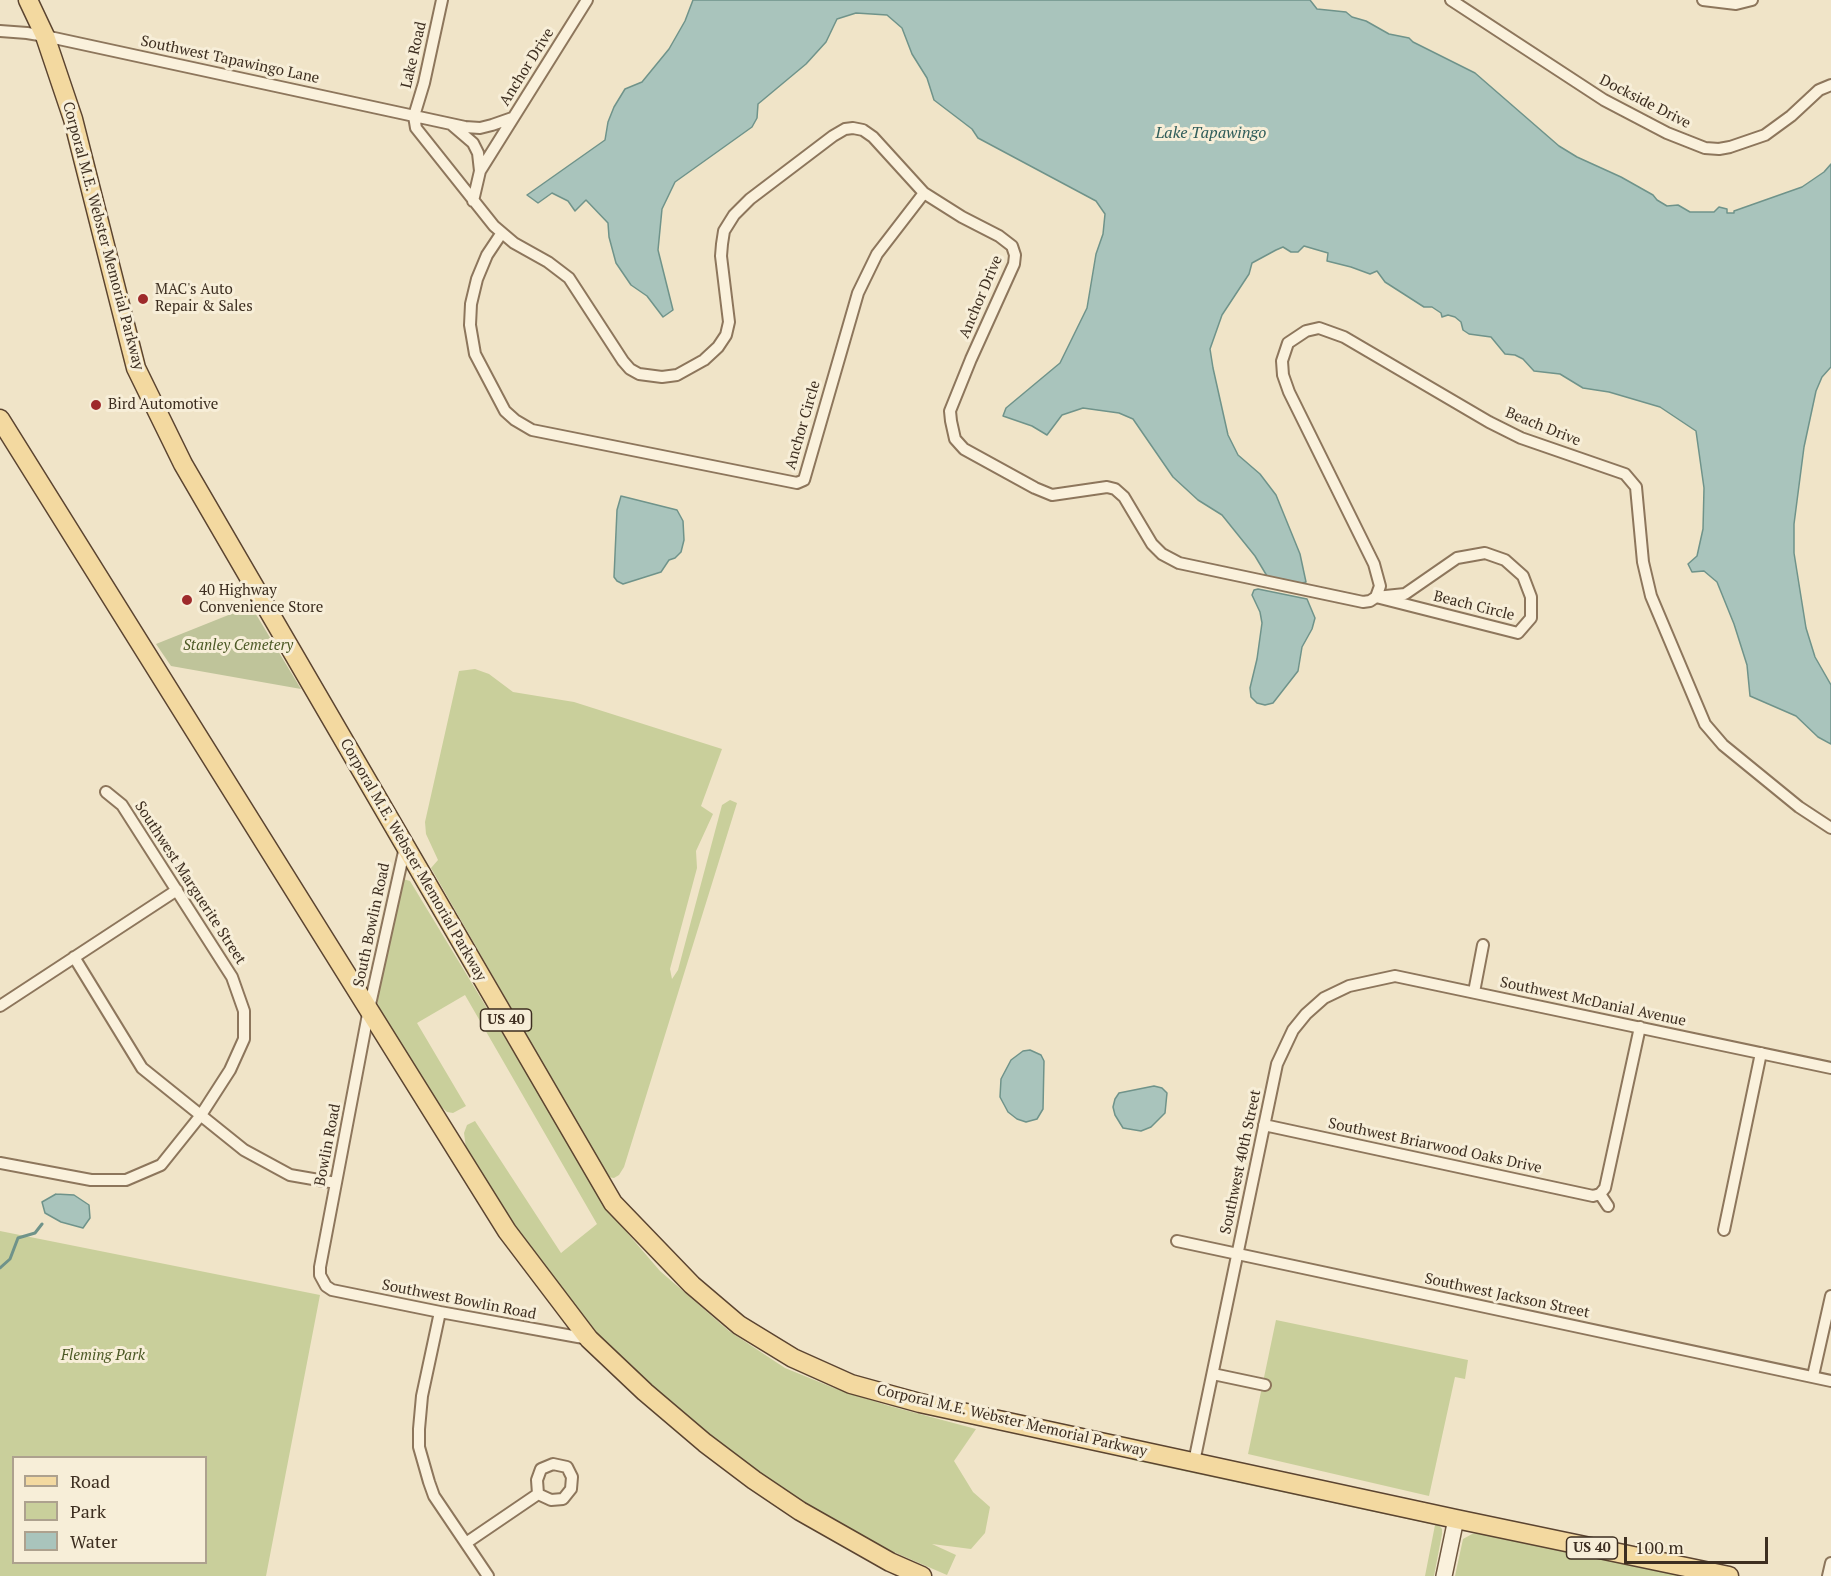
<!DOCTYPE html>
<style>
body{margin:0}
#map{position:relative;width:1831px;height:1576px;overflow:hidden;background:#f0e4c8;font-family:"PT Serif",serif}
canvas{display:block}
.legend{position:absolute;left:12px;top:1456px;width:195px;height:108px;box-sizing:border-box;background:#f7eed8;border:2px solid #ada18e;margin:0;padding:8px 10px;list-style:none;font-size:18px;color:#3d2e20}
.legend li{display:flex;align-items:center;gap:12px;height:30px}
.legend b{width:30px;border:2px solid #ada18e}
.scale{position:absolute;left:1624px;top:1537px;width:144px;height:27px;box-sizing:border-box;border:3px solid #3d2e20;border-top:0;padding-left:8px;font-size:18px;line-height:21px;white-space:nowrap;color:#3d2e20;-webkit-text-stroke:4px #f7eed8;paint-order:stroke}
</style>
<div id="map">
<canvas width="1831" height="1576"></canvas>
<ul class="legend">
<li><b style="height:8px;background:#f3d9a0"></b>Road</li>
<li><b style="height:16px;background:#c9cf9b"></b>Park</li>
<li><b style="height:16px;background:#a9c4bc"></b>Water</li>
</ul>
<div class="scale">100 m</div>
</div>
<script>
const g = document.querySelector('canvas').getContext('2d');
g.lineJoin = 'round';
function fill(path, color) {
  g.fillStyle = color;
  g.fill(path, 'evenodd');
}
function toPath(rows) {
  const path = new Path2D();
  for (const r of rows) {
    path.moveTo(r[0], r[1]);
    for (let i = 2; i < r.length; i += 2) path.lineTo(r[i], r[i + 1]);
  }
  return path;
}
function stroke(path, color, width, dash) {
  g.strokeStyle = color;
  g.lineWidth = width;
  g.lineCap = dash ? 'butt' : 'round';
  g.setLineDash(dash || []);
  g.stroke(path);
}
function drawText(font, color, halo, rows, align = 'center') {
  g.font = font + ' "PT Serif",serif';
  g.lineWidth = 6;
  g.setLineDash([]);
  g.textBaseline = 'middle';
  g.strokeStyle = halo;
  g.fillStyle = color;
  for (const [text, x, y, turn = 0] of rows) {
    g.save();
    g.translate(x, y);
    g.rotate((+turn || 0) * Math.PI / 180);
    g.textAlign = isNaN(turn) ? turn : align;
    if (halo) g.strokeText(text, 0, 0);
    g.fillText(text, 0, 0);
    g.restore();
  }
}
fill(toPath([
 [475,669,489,674,513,692,574,702,722,749,701,806,713,814,696,851,697,868,670,969,672,979,678,970,722,805,730,800,737,803,624,1167,619,1175,614,1178,608,1177,431,868,438,860,426,834,425,822,459,671],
 [403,879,410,881,597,1190,617,1221,660,1271,729,1331,785,1368,834,1388,886,1405,976,1429,954,1461,973,1492,990,1507,985,1533,971,1549,932,1544,956,1555,947,1575,882,1547,828,1520,735,1459,627,1367,571,1303,513,1226,466,1148,464,1133,467,1125,475,1121,561,1253,597,1224,465,995,417,1023,466,1106,453,1113,447,1112,435,1101,380,1013,377,999],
 [0,1231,320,1295,266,1576,0,1576],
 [14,1458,206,1458,206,1562,14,1562],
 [1276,1320,1468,1360,1465,1379,1455,1377,1429,1496,1248,1454],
 [1132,1458,1436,1522,1442,1529,1442,1534,1434,1576,1425,1576,1435,1525,1132,1460],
 [1478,1533,1685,1576,1455,1576,1463,1539,1472,1534]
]), '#c9cf9b');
fill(toPath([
 [251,606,301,689,171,666,156,644]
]), '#bfc49a');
const water = toPath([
 [693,0,1310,0,1317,9,1346,12,1352,17,1366,21,1389,34,1409,38,1413,42,1475,73,1559,146,1577,157,1621,177,1653,195,1657,200,1667,206,1678,205,1690,212,1714,212,1719,207,1727,209,1727,213,1734,213,1734,211,1802,187,1824,172,1831,164,1831,367,1822,377,1816,391,1804,447,1794,524,1794,553,1806,628,1815,657,1831,685,1831,744,1818,737,1796,716,1750,696,1747,665,1734,624,1717,582,1704,571,1692,572,1688,564,1697,556,1703,529,1704,488,1696,431,1660,407,1609,392,1583,388,1560,374,1534,371,1523,359,1515,355,1505,354,1491,337,1469,334,1463,330,1461,322,1455,317,1448,315,1442,317,1441,313,1432,307,1424,307,1385,282,1377,271,1370,274,1351,267,1327,261,1328,253,1304,246,1298,252,1291,252,1283,247,1276,250,1252,263,1249,274,1222,315,1210,349,1213,368,1228,435,1238,455,1260,474,1276,495,1300,554,1306,582,1299,584,1267,576,1255,556,1222,515,1198,500,1173,477,1133,419,1119,413,1083,408,1062,415,1047,435,1032,426,1003,416,1006,408,1060,363,1087,308,1096,254,1103,234,1105,214,1096,201,978,138,972,129,934,100,927,78,912,54,902,28,887,15,856,13,837,19,826,42,806,64,758,104,757,118,752,127,675,182,662,209,658,250,673,310,663,317,647,296,631,285,616,263,609,237,608,223,586,200,575,211,568,201,552,193,538,203,527,195,605,140,608,122,614,107,625,89,642,82,669,49,685,21,693,0],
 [621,496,677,510,683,521,684,540,681,552,675,558,669,560,661,572,623,584,617,581,614,577,617,510,621,496],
 [1258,589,1307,599,1315,618,1312,629,1302,647,1298,671,1273,703,1265,705,1257,703,1251,697,1250,688,1257,659,1262,623,1260,612,1252,595,1254,590,1258,589],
 [1030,1050,1041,1055,1044,1061,1043,1109,1037,1119,1026,1122,1017,1119,1008,1112,1000,1097,1001,1079,1011,1060,1023,1051,1030,1050],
 [1154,1086,1162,1088,1167,1093,1165,1113,1151,1127,1141,1131,1123,1128,1115,1115,1113,1107,1115,1099,1119,1093,1154,1086],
 [56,1194,74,1195,89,1205,90,1218,83,1228,61,1222,45,1213,42,1202,56,1194]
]);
fill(water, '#a9c4bc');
stroke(water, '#6f938a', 1.5);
stroke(toPath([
 [0,1268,10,1259,18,1238,35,1233,42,1224]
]), '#6f938a', 3);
const minor = toPath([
 [442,0,424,83,414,116,416,128,494,226,514,243,548,262,569,278,623,361,630,369,639,374,662,377,677,375,704,360,718,347,726,335,729,322,721,256,722,244,724,231,734,215,750,199,833,136,845,129,853,128,863,130,873,137,924,193,962,217,999,236,1012,246,1015,255,1014,264,971,359,950,411,951,421,955,439,964,449,1035,488,1052,495,1107,487,1115,489,1124,497,1152,544,1162,554,1179,563,1363,602,1370,601,1376,597,1405,594,1457,558,1485,553,1505,560,1523,576,1531,597,1531,618,1518,633,1376,597],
 [1451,0,1604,100,1667,133,1705,148,1719,149,1730,147,1765,135,1791,116,1819,90,1831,85],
 [1703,0,1736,4,1752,0],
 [0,31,27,33,45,36,465,127,480,128,492,125,512,118],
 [452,125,473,143,478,153,480,171],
 [473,201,480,171,587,0],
 [501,234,487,255,477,279,471,304,470,325,475,354,505,411,515,420,532,430,797,483,804,480,858,293,877,254,924,193],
 [1376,597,1380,586,1374,564,1289,392,1283,375,1282,361,1288,343,1306,331,1319,328,1344,337,1489,422,1521,438,1625,474,1636,487,1643,562,1651,596,1705,724,1723,745,1799,807,1831,828],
 [405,847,369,1009,320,1267,320,1275,326,1286,332,1290,440,1312,589,1339],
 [74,957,142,1068,244,1150,290,1175,336,1183],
 [1474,992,1483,945],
 [0,1006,177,890],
 [1264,1125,1593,1196,1600,1194,1605,1188,1640,1027],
 [0,1163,91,1180,126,1180,161,1165,201,1115,230,1070,244,1039,244,1011,232,977,122,805,106,792],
 [1600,1194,1608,1206],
 [1724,1230,1761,1053],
 [1177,1241,1831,1381],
 [440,1312,422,1396,419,1429,419,1447,429,1482,434,1496,488,1576],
 [1213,1374,1265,1385],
 [1813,1376,1831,1296],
 [1194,1462,1277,1064,1293,1030,1306,1014,1324,998,1349,986,1395,976,1831,1068],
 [466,1543,538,1494,551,1500,563,1499,571,1489,572,1477,567,1467,553,1464,541,1469,537,1480,538,1494],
 [1828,1576,1831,1563]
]);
const secondary = toPath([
 [1444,1576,1456,1519]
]);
const primary = toPath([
 [28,0,45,36,73,119,136,368,183,464,613,1203,692,1285,739,1325,793,1358,851,1384,920,1403,1456,1519,1729,1576],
 [0,419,507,1231,589,1339,645,1392,705,1443,754,1480,800,1511,890,1562,922,1576]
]);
stroke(minor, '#8d765c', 14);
stroke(secondary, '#6f573f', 18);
stroke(primary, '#5b4430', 21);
stroke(minor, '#faf1dc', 10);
stroke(secondary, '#faf1dc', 15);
stroke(primary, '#f3d9a0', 18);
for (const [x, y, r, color] of [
 [143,299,6,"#9e2a2b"],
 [96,405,6,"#9e2a2b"],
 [187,600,6,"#9e2a2b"]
]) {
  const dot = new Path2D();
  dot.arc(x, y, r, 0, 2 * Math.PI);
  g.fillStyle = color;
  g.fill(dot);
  stroke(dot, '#f7eed8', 2);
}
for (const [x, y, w] of [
 [506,1020,51],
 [1592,1548,51]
]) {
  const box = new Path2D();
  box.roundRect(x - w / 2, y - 11, w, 22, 4.5);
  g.fillStyle = '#f7eed8';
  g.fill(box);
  stroke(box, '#3d2e20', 1.5);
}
drawText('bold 14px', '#3d2e20', null, [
 ["US 40",506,1020],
 ["US 40",1592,1548]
]);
drawText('15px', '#3d2e20', '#f7eed8', [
 ["Lake Road",414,55,-77],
 ["Southwest Tapawingo Lane",230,60,12],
 ["Anchor Drive",527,67,-58],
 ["Dockside Drive",1645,102,27],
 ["Corporal M.E. Webster Memorial Parkway",103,236,75],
 ["Anchor Drive",981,297,-67],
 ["Anchor Circle",803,425,-74],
 ["Beach Drive",1543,427,22],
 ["Beach Circle",1474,606,14],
 ["Corporal M.E. Webster Memorial Parkway",413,860,60],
 ["Southwest Marguerite Street",190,883,57],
 ["South Bowlin Road",372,925,-78],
 ["Southwest McDanial Avenue",1593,1002,12],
 ["Bowlin Road",328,1145,-79],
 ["Southwest Briarwood Oaks Drive",1435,1146,12],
 ["Southwest 40th Street",1241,1162,-78],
 ["Southwest Jackson Street",1507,1296,12],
 ["Southwest Bowlin Road",459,1300,11],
 ["Corporal M.E. Webster Memorial Parkway",1012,1421,13]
]);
drawText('15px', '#3d2e20', '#f7eed8', [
 ["MAC's Auto",155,290],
 ["Repair & Sales",155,307],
 ["Bird Automotive",108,405],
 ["40 Highway",199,591],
 ["Convenience Store",199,608]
], 'left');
drawText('italic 15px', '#4d5a26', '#f7eed8', [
 ["Stanley Cemetery",238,646],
 ["Fleming Park",103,1356]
]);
drawText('italic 16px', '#2f5d5a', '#f7eed8', [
 ["Lake Tapawingo",1211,133]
]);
</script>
